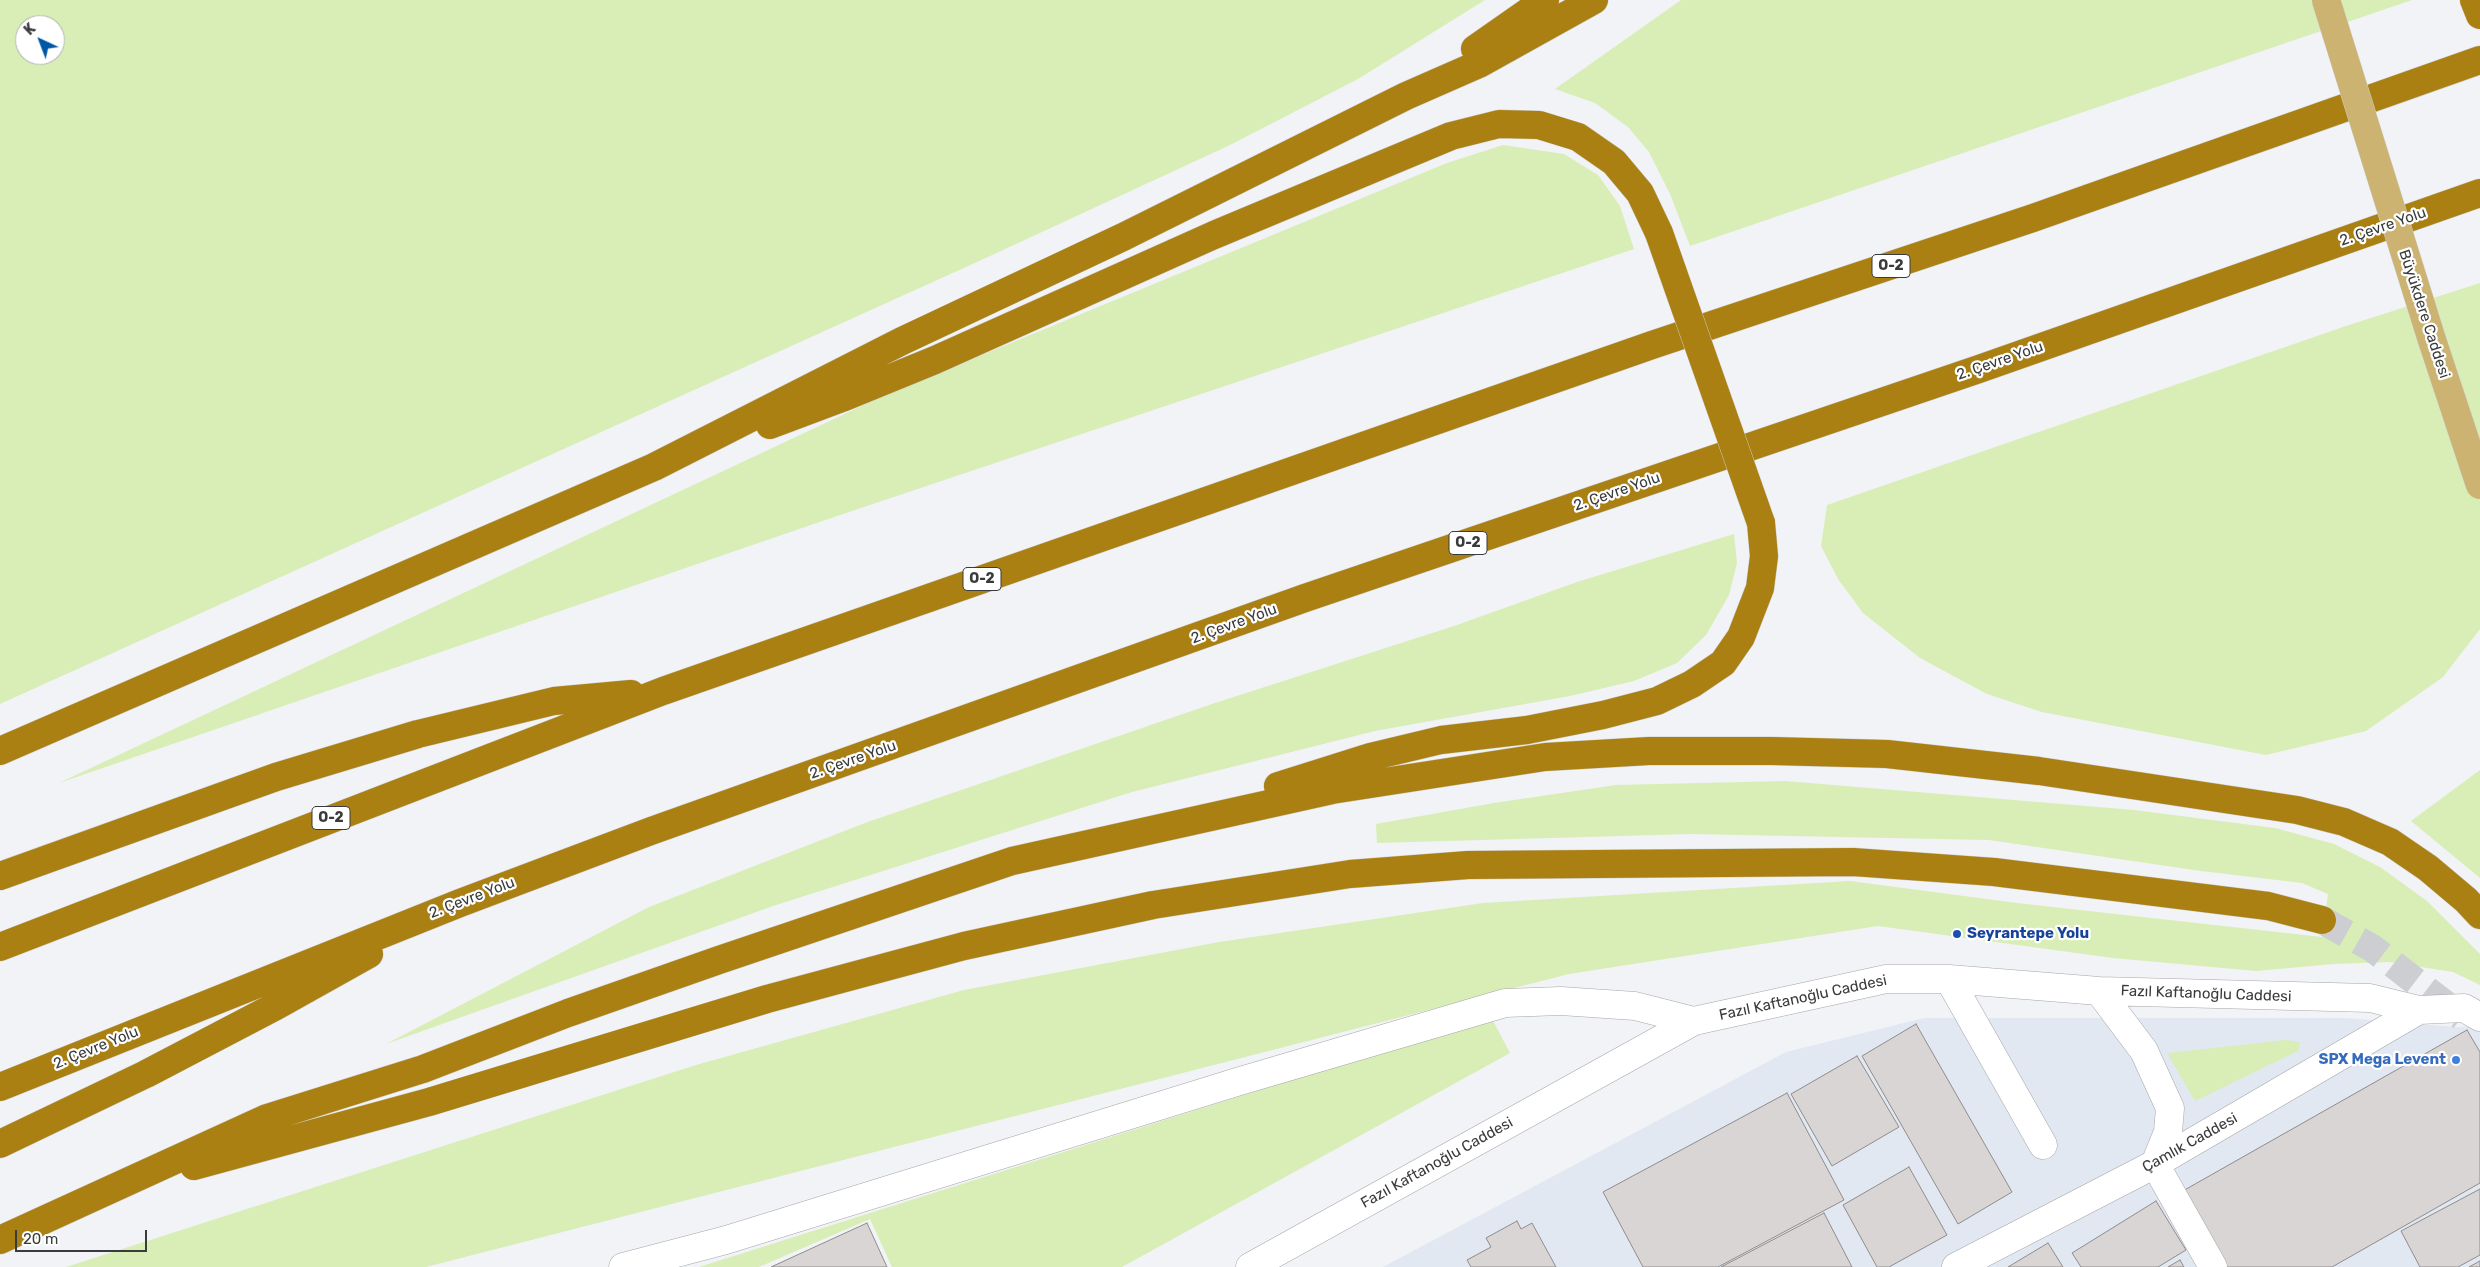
<!DOCTYPE html>
<meta charset="utf-8">
<style>
body{margin:0}
#map{position:relative;width:2480px;height:1267px;overflow:hidden;background:#f1f3f6;font-family:Rubik,sans-serif}
canvas{display:block}
.north{position:absolute;left:15px;top:15px;width:50px;height:50px;box-sizing:border-box;background:#fff;border:1px solid #b0b1b1;border-radius:50%;rotate:317deg;font-size:14px;font-weight:700;line-height:20px;text-align:center;color:#3a3b3c}
.north::after{content:'';display:block;margin:auto;width:18px;height:22px;background:#0057a5;clip-path:polygon(50% 0,100% 100%,50% 72%,0 100%)}
.scale{position:absolute;left:15px;top:1230px;width:132px;height:22px;box-sizing:border-box;border:2px solid #3a3b3c;border-top:0;padding-left:6px;font-size:15px;line-height:18px;white-space:nowrap;color:#3a3b3c;-webkit-text-stroke:4px #fff;paint-order:stroke}
</style>
<div id="map">
<canvas width="2480" height="1267"></canvas>
<div class="north">K</div>
<div class="scale">20 m</div>
</div>
<script>
const g = document.querySelector('canvas').getContext('2d');
g.lineJoin = 'round';
function fill(path, color) {
  g.fillStyle = color;
  g.fill(path, 'evenodd');
}
function toPath(rows) {
  const path = new Path2D();
  for (const r of rows) {
    path.moveTo(r[0], r[1]);
    for (let i = 2; i < r.length; i += 2) path.lineTo(r[i], r[i + 1]);
  }
  return path;
}
function stroke(path, color, width, dash) {
  g.strokeStyle = color;
  g.lineWidth = width;
  g.lineCap = dash ? 'butt' : 'round';
  g.setLineDash(dash || []);
  g.stroke(path);
}
function drawText(font, color, halo, rows, align = 'center') {
  g.font = font + ' Rubik,sans-serif';
  g.lineWidth = 4.5;
  g.setLineDash([]);
  g.textBaseline = 'middle';
  g.strokeStyle = halo;
  g.fillStyle = color;
  for (const [text, x, y, turn = 0] of rows) {
    g.save();
    g.translate(x, y);
    g.rotate((+turn || 0) * Math.PI / 180);
    g.textAlign = isNaN(turn) ? turn : align;
    if (halo) g.strokeText(text, 0, 0);
    g.fillText(text, 0, 0);
    g.restore();
  }
}
fill(toPath([
 [1924,1018,2346,1018,2457,1027,2480,1026,2480,1267,1383,1267,1786,1052]
]), '#e2e8f2');
fill(toPath([
 [0,0,1485,0,1358,79,1228,146,977,262,0,704],
 [25,25,55,25,55,55,25,55],
 [1681,0,2412,0,1690,246,1670,194,1649,152,1628,127,1595,103,1555,89],
 [1503,145,1564,154,1598,175,1620,206,1634,249,840,515,59,783,885,395,1447,163],
 [2480,283,2480,629,2443,677,2366,731,2266,755,2042,712,1987,694,1920,658,1863,613,1838,579,1821,546,1827,505,2346,326],
 [1734,534,1737,563,1729,595,1706,635,1677,663,1634,681,1570,696,1375,731,1132,792,776,905,386,1044,649,907,865,823,1212,704,1457,625,1577,582],
 [2480,770,2480,878,2411,821],
 [1785,781,2134,810,2275,828,2334,844,2380,867,2427,901,2480,954,2480,985,2453,972,2389,962,2334,964,2256,971,2113,958,1878,926,1569,974,426,1267,66,1267,696,1065,964,990,1219,942,1483,903,1850,881,2017,903,2322,937,2328,894,2302,883,2201,871,1989,840,1691,834,1377,843,1376,824,1494,803,1616,785],
 [1491,1017,1510,1053,1122,1267,892,1267,870,1219,759,1267,699,1267],
 [2286,1040,2300,1042,2298,1051,2195,1101,2167,1053]
]), '#d8eeb6');
const building = toPath([
 [1916,1024,2012,1192,1958,1224,1862,1056,1916,1024],
 [2467,1030,2480,1052,2480,1183,2332,1267,2224,1267,2181,1192,2467,1030],
 [1857,1056,1899,1127,1832,1166,1791,1094,1857,1056],
 [1787,1093,1844,1200,1718,1267,1643,1267,1603,1192,1787,1093],
 [1909,1167,1947,1235,1889,1267,1877,1267,1843,1205,1909,1167],
 [2480,1189,2480,1255,2458,1267,2420,1267,2401,1231,2480,1189],
 [2156,1201,2186,1250,2158,1267,2081,1267,2072,1253,2156,1201],
 [1824,1213,1852,1267,1721,1267,1824,1213],
 [1517,1221,1521,1229,1532,1223,1556,1267,1471,1267,1467,1260,1491,1247,1486,1238,1517,1221],
 [867,1223,887,1267,771,1267,867,1223],
 [2048,1243,2063,1267,2008,1267,2048,1243],
 [2180,1260,2184,1267,2168,1267,2180,1260],
 [2480,1261,2480,1267,2469,1267,2480,1261]
]);
fill(building, '#d9d5d4');
stroke(building, '#908c8c', 1);
stroke(toPath([
 [2322,920,2372,948,2462,1017]
]), '#ccced1', 28, [28, 14]);
const minor = toPath([
 [1949,979,2043,1145],
 [2099,991,2144,1051,2170,1108,2168,1132,2155,1164,2213,1267],
 [623,1267,726,1240,1240,1081,1505,1003,1561,1001,1635,1006,1694,1021],
 [1250,1267,1694,1021,1886,979,1949,979,2099,991,2370,998,2419,1010,2464,1008,2480,1017],
 [1956,1267,2155,1164,2419,1010]
]);
const highway = toPath([
 [2474,0,2480,15],
 [1475,49,1545,0],
 [770,425,842,398,935,360,1214,235,1451,136,1499,124,1539,125,1578,137,1614,162,1640,193,1659,233],
 [0,751,654,467,902,341,1123,237,1406,96,1479,64,1594,0],
 [1278,786,1370,757,1441,740,1527,730,1603,715,1657,701,1692,684,1723,663,1741,637,1760,588,1764,556,1761,523],
 [0,876,276,777,418,734,554,701,631,694],
 [0,947,663,691,1652,345,2033,218,2480,60],
 [0,1087,460,903,651,831,1305,598,1979,369,2480,193],
 [0,1144,146,1074,276,1006,369,954],
 [194,1166,429,1102,767,999,964,946,1153,905,1350,874,1468,865,1853,862,1994,872,2268,906,2322,920],
 [0,1240,267,1118,423,1069,568,1013,719,960,1012,861,1332,790,1545,757,1649,751,1772,751,1887,754,2039,771,2297,810,2344,822,2390,842,2428,868,2466,900,2480,915]
]);
stroke(minor, '#a4a6a8', 29);
stroke(highway, '#d0d0d0', 29);
stroke(minor, '#fff', 28);
stroke(highway, '#aa8013', 28);
const majorBridge = toPath([
 [2326,0,2431,337,2480,485]
]);
const highwayBridge = toPath([
 [1659,233,1761,523]
]);
stroke(majorBridge, '#d0d0d0', 29, []);
stroke(highwayBridge, '#d0d0d0', 29, []);
stroke(majorBridge, '#ccb371', 28);
stroke(highwayBridge, '#aa8013', 28);
for (const [x, y, r, color] of [
 [1957,934,5,"#1a4fb4"],
 [2456,1060,5,"#3f7fe0"]
]) {
  const dot = new Path2D();
  dot.arc(x, y, r, 0, 2 * Math.PI);
  g.fillStyle = color;
  g.fill(dot);
  stroke(dot, '#fff', 2);
}
for (const [x, y, w] of [
 [1891,266,38],
 [1468,543,38],
 [982,579,38],
 [331,818,38]
]) {
  const box = new Path2D();
  box.roundRect(x - w / 2, y - 11.5, w, 23, 4);
  g.fillStyle = '#fff';
  g.fill(box);
  stroke(box, '#3a3b3c', 1);
}
drawText('bold 14px', '#3a3b3c', null, [
 ["O-2",1891,266],
 ["O-2",1468,543],
 ["O-2",982,579],
 ["O-2",331,818]
]);
drawText('15px', '#3a3b3c', '#fff', [
 ["2. Çevre Yolu",2383,227,-19],
 ["Büyükdere Caddesi",2424,314,72],
 ["2. Çevre Yolu",2000,361,-19],
 ["2. Çevre Yolu",1617,492,-19],
 ["2. Çevre Yolu",1234,624,-20],
 ["2. Çevre Yolu",853,760,-19],
 ["2. Çevre Yolu",472,898,-21],
 ["Fazıl Kaftanoğlu Caddesi",2206,994,2],
 ["Fazıl Kaftanoğlu Caddesi",1803,998,-12],
 ["2. Çevre Yolu",96,1048,-22],
 ["Çamlık Caddesi",2190,1143,-29],
 ["Fazıl Kaftanoğlu Caddesi",1437,1163,-29]
]);
drawText('bold 15px', '#164399', '#fff', [
 ["Seyrantepe Yolu",1967,934]
], 'left');
drawText('bold 15px', '#366cbe', '#fff', [
 ["SPX Mega Levent",2446,1060]
], 'right');
</script>
